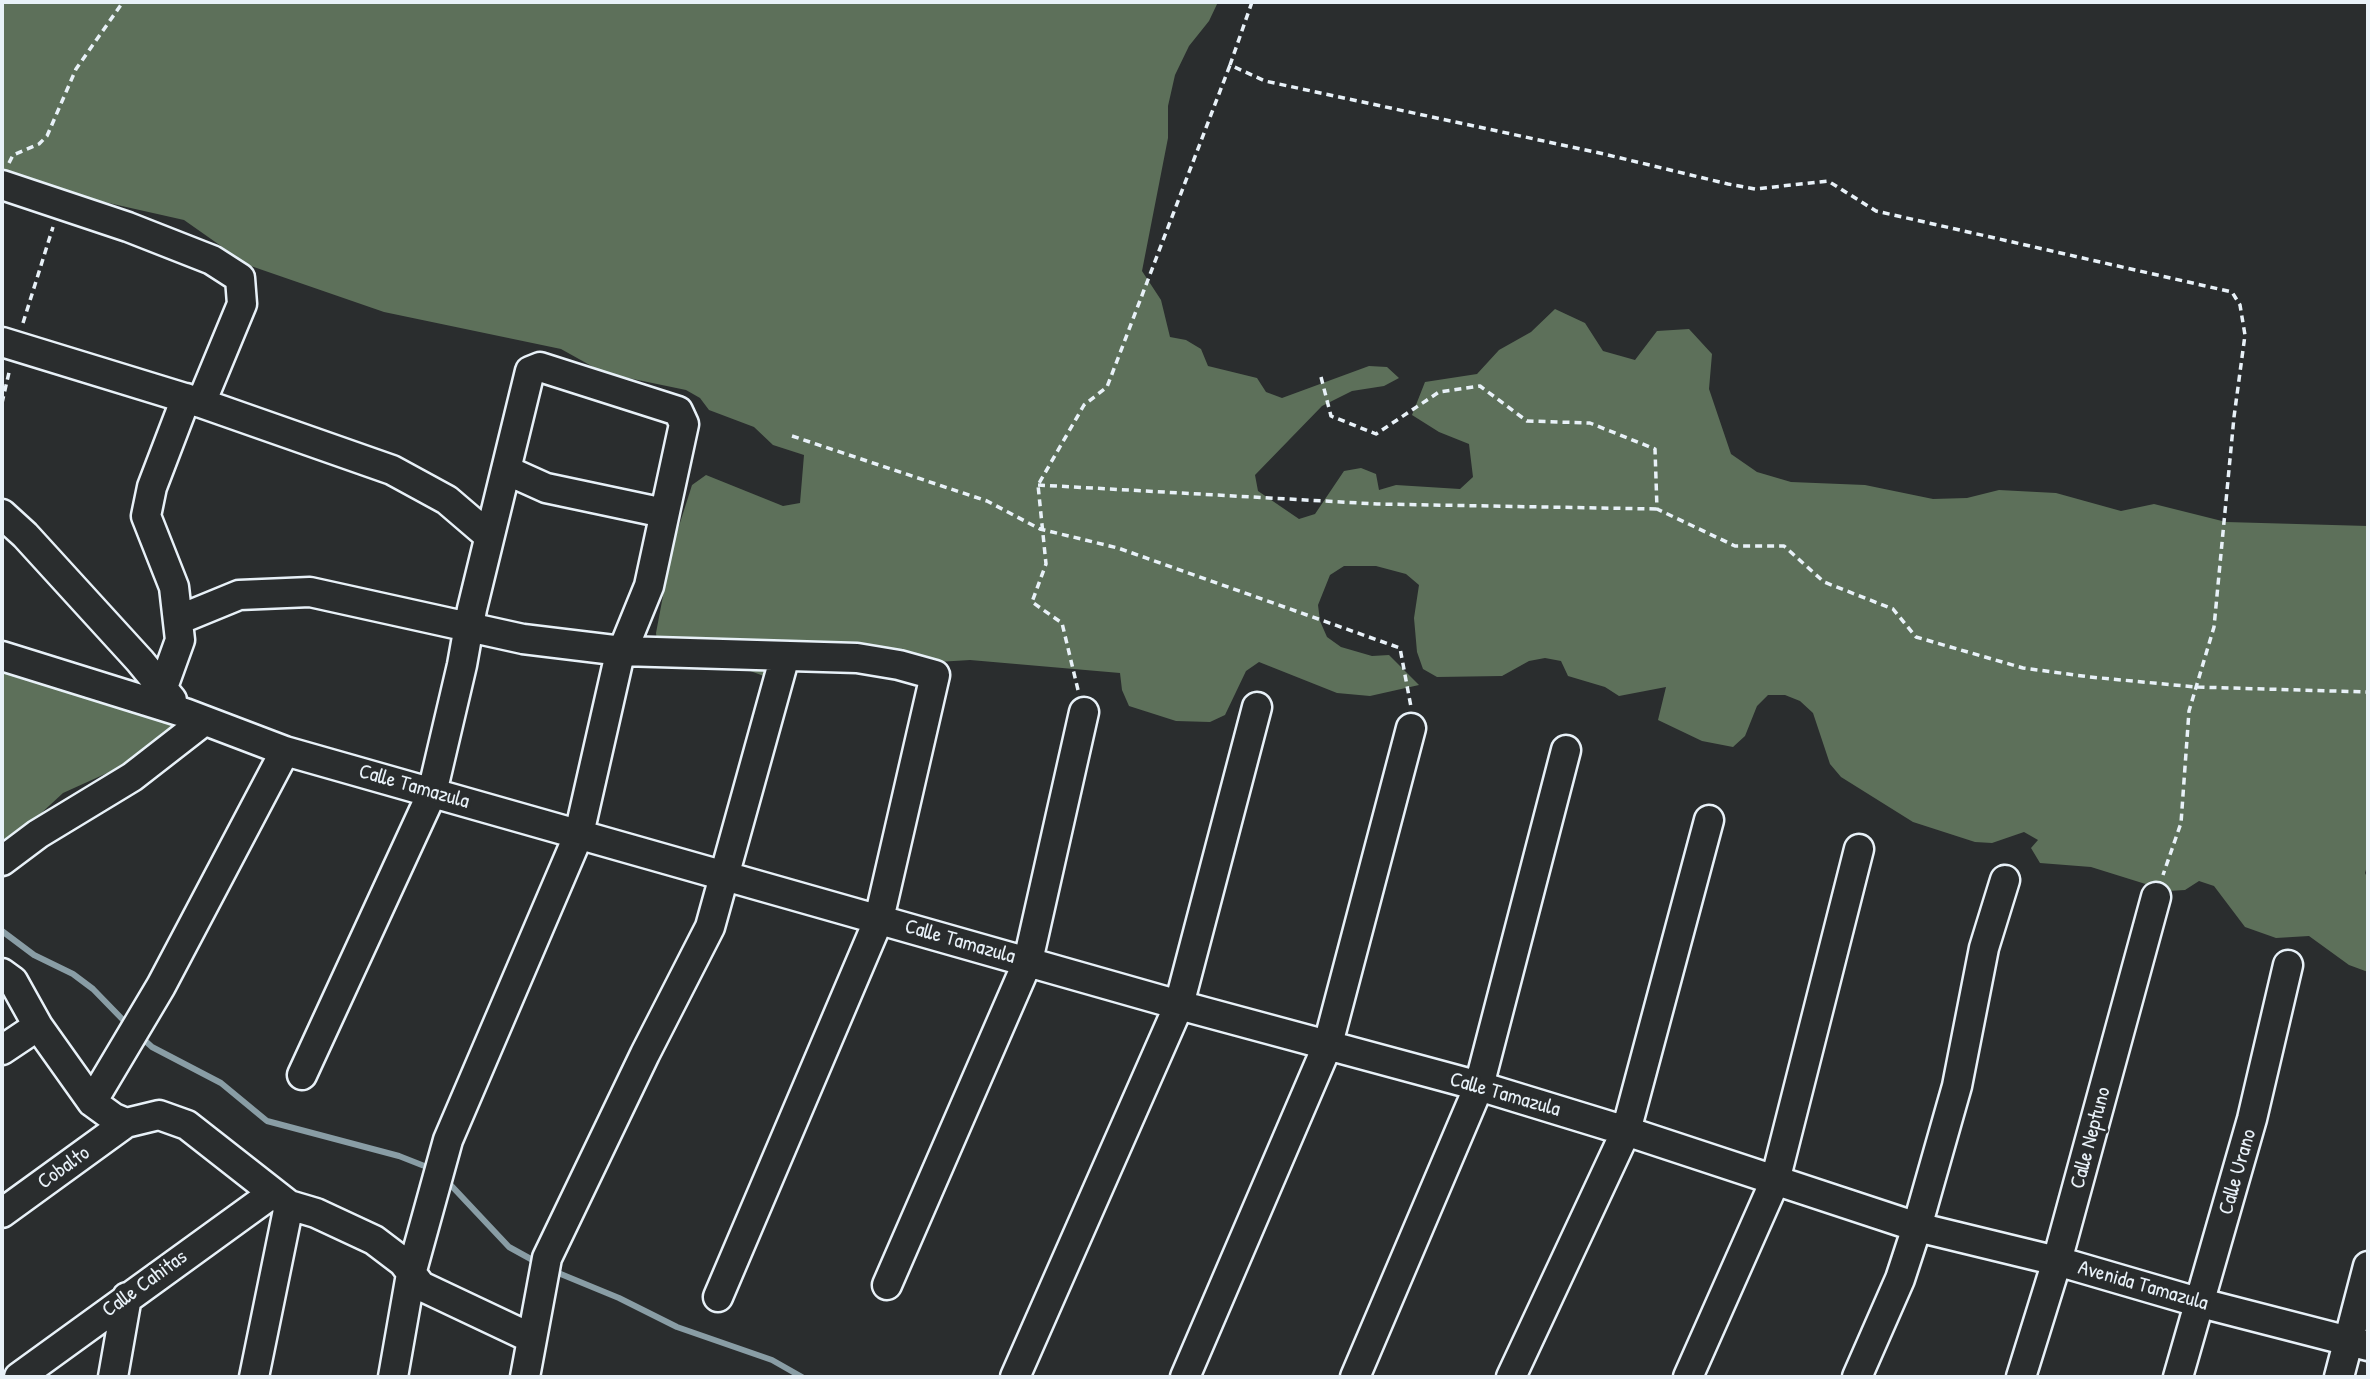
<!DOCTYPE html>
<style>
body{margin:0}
#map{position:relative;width:2370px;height:1379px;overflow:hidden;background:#2a2d2e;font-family:"Patrick Hand",sans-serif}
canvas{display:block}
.frame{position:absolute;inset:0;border:4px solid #e8f1f8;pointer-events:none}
</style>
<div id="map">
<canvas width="2370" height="1379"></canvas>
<div class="frame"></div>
</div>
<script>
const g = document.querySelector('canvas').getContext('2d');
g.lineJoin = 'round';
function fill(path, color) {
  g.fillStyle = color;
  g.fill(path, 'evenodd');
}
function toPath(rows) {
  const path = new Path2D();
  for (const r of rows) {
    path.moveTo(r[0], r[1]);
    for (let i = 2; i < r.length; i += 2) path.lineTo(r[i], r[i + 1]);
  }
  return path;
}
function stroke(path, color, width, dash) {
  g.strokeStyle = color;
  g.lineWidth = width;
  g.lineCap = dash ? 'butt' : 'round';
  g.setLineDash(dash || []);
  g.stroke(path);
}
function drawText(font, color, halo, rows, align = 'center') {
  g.font = font + ' "Patrick Hand",sans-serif';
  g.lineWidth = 6;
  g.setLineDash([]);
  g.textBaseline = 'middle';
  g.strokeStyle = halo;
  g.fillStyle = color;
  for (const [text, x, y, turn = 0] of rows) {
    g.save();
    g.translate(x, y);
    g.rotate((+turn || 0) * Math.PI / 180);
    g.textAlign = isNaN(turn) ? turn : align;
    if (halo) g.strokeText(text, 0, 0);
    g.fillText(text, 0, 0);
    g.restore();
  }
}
fill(toPath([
 [2,2,1218,2,1209,21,1189,46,1175,75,1168,106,1168,138,1142,271,1161,300,1170,337,1186,340,1201,349,1208,366,1257,378,1266,392,1282,398,1369,366,1387,367,1399,378,1384,386,1352,391,1322,406,1255,475,1258,491,1299,519,1315,514,1344,471,1361,468,1376,474,1379,490,1396,485,1460,489,1473,477,1469,444,1439,432,1412,415,1425,382,1477,374,1499,350,1531,332,1555,309,1585,323,1603,351,1635,360,1657,331,1689,329,1712,354,1709,389,1731,454,1757,472,1791,482,1865,485,1933,499,1967,498,1999,490,2056,493,2121,511,2154,504,2226,522,2368,526,2368,863,2365,873,2368,879,2368,972,2349,965,2309,936,2276,938,2245,927,2214,886,2199,881,2185,890,2168,891,2091,867,2040,863,2031,848,2038,840,2024,832,1992,843,1975,842,1913,822,1841,777,1830,764,1813,713,1800,701,1785,695,1768,695,1757,706,1745,736,1733,747,1702,741,1658,720,1666,687,1619,696,1605,687,1568,676,1561,661,1545,658,1529,661,1502,676,1437,677,1423,669,1417,652,1414,618,1419,585,1406,574,1376,566,1344,566,1330,575,1318,605,1320,621,1327,637,1341,647,1372,656,1389,655,1419,685,1370,696,1337,693,1259,662,1246,671,1225,715,1210,722,1176,721,1129,706,1122,690,1120,673,970,660,921,663,815,661,788,678,772,679,734,665,668,667,658,650,656,633,672,548,692,485,706,475,783,506,800,503,804,455,773,445,754,427,709,410,700,398,686,390,604,373,561,349,384,312,248,265,184,220,2,179],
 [2,667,179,718,167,732,127,764,63,793,24,829,2,843]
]), '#5d705a');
stroke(toPath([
 [2,931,34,955,73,974,93,989,128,1025],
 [141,1037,152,1047,221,1083,267,1121,399,1156,432,1169],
 [446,1180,509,1247,538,1263],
 [551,1270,619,1298,677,1327,772,1360,802,1377]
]), '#899da5', 6);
const minor = toPath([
 [2,185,128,227,212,260,240,278,242,304,201,403],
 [2,342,201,403,392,470,447,500,489,536],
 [506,470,546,488,664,513],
 [2,514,25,535,140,661,172,700],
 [178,620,239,595,310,592,523,639,622,651,857,658,899,665,935,675,879,919,718,1297],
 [2,656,185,713,285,751,1179,1005,1479,1086,1626,1131,1917,1227,2057,1261,2201,1303,2368,1346],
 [162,690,180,640,174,587,146,516,152,487,186,398],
 [2,861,38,834,132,777,204,721],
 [2,973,13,981,38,1026,92,1102,114,1118,126,1123,159,1115,187,1125,289,1205,316,1213,374,1240,403,1262,421,1286,531,1338],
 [2,1050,38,1026],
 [302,1075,432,793,462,665,472,609,530,371,540,367,678,411,684,424,649,586,618,662,579,834,448,1140,411,1274,393,1377],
 [92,1102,161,986,285,751],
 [2,1213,126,1123],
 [887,1285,1028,961,1084,712],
 [19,1377,273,1193],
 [113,1377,127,1297],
 [254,1377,289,1205],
 [525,1377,547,1258,645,1054,710,927,785,656],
 [1015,1377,1179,1005,1257,707],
 [1185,1377,1328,1044,1411,728],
 [1355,1377,1479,1086,1566,750],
 [1511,1377,1626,1131,1709,820],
 [1688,1377,1775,1181,1859,849],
 [1857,1377,1900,1279,1917,1227,1957,1086,1984,948,2005,880],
 [2021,1377,2057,1261,2156,897],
 [2178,1377,2252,1119,2288,965],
 [2339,1377,2368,1266]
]);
stroke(minor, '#e8f1f8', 33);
stroke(toPath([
 [1252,2,1230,65,1265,81,1604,154,1728,184,1755,189,1828,181,1876,211,2232,292,2240,305,2245,335,2234,417,2214,627,2189,711,2181,823,2163,875],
 [9,163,13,155,39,144,47,136,76,69,123,2],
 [23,323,53,227],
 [1321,377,1331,416,1376,434,1439,392,1480,386,1527,421,1590,423,1655,449,1657,509,1735,546,1784,546,1824,582,1893,609,1916,637,2023,668,2090,677,2196,687,2368,692],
 [2,403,10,368],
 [792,436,987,501,1040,529,1118,548,1400,648,1411,707],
 [1038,485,1377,504,1657,509],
 [1078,690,1062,623,1032,602,1046,564,1038,485,1084,405,1107,387,1230,65]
]), '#e8f1f8', 3.5, [7, 5]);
stroke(minor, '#2a2d2e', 28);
drawText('21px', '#e8f1f8', '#2a2d2e', [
 ["Calle Tamazula",414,787,16],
 ["Calle Tamazula",960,942,16],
 ["Calle Tamazula",1505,1095,16],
 ["Calle Neptuno",2091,1138,-75],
 ["Cobalto",64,1168,-36],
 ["Calle Urano",2238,1172,-74],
 ["Calle Cahitas",145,1284,-36],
 ["Avenida Tamazula",2143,1286,16]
]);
</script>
